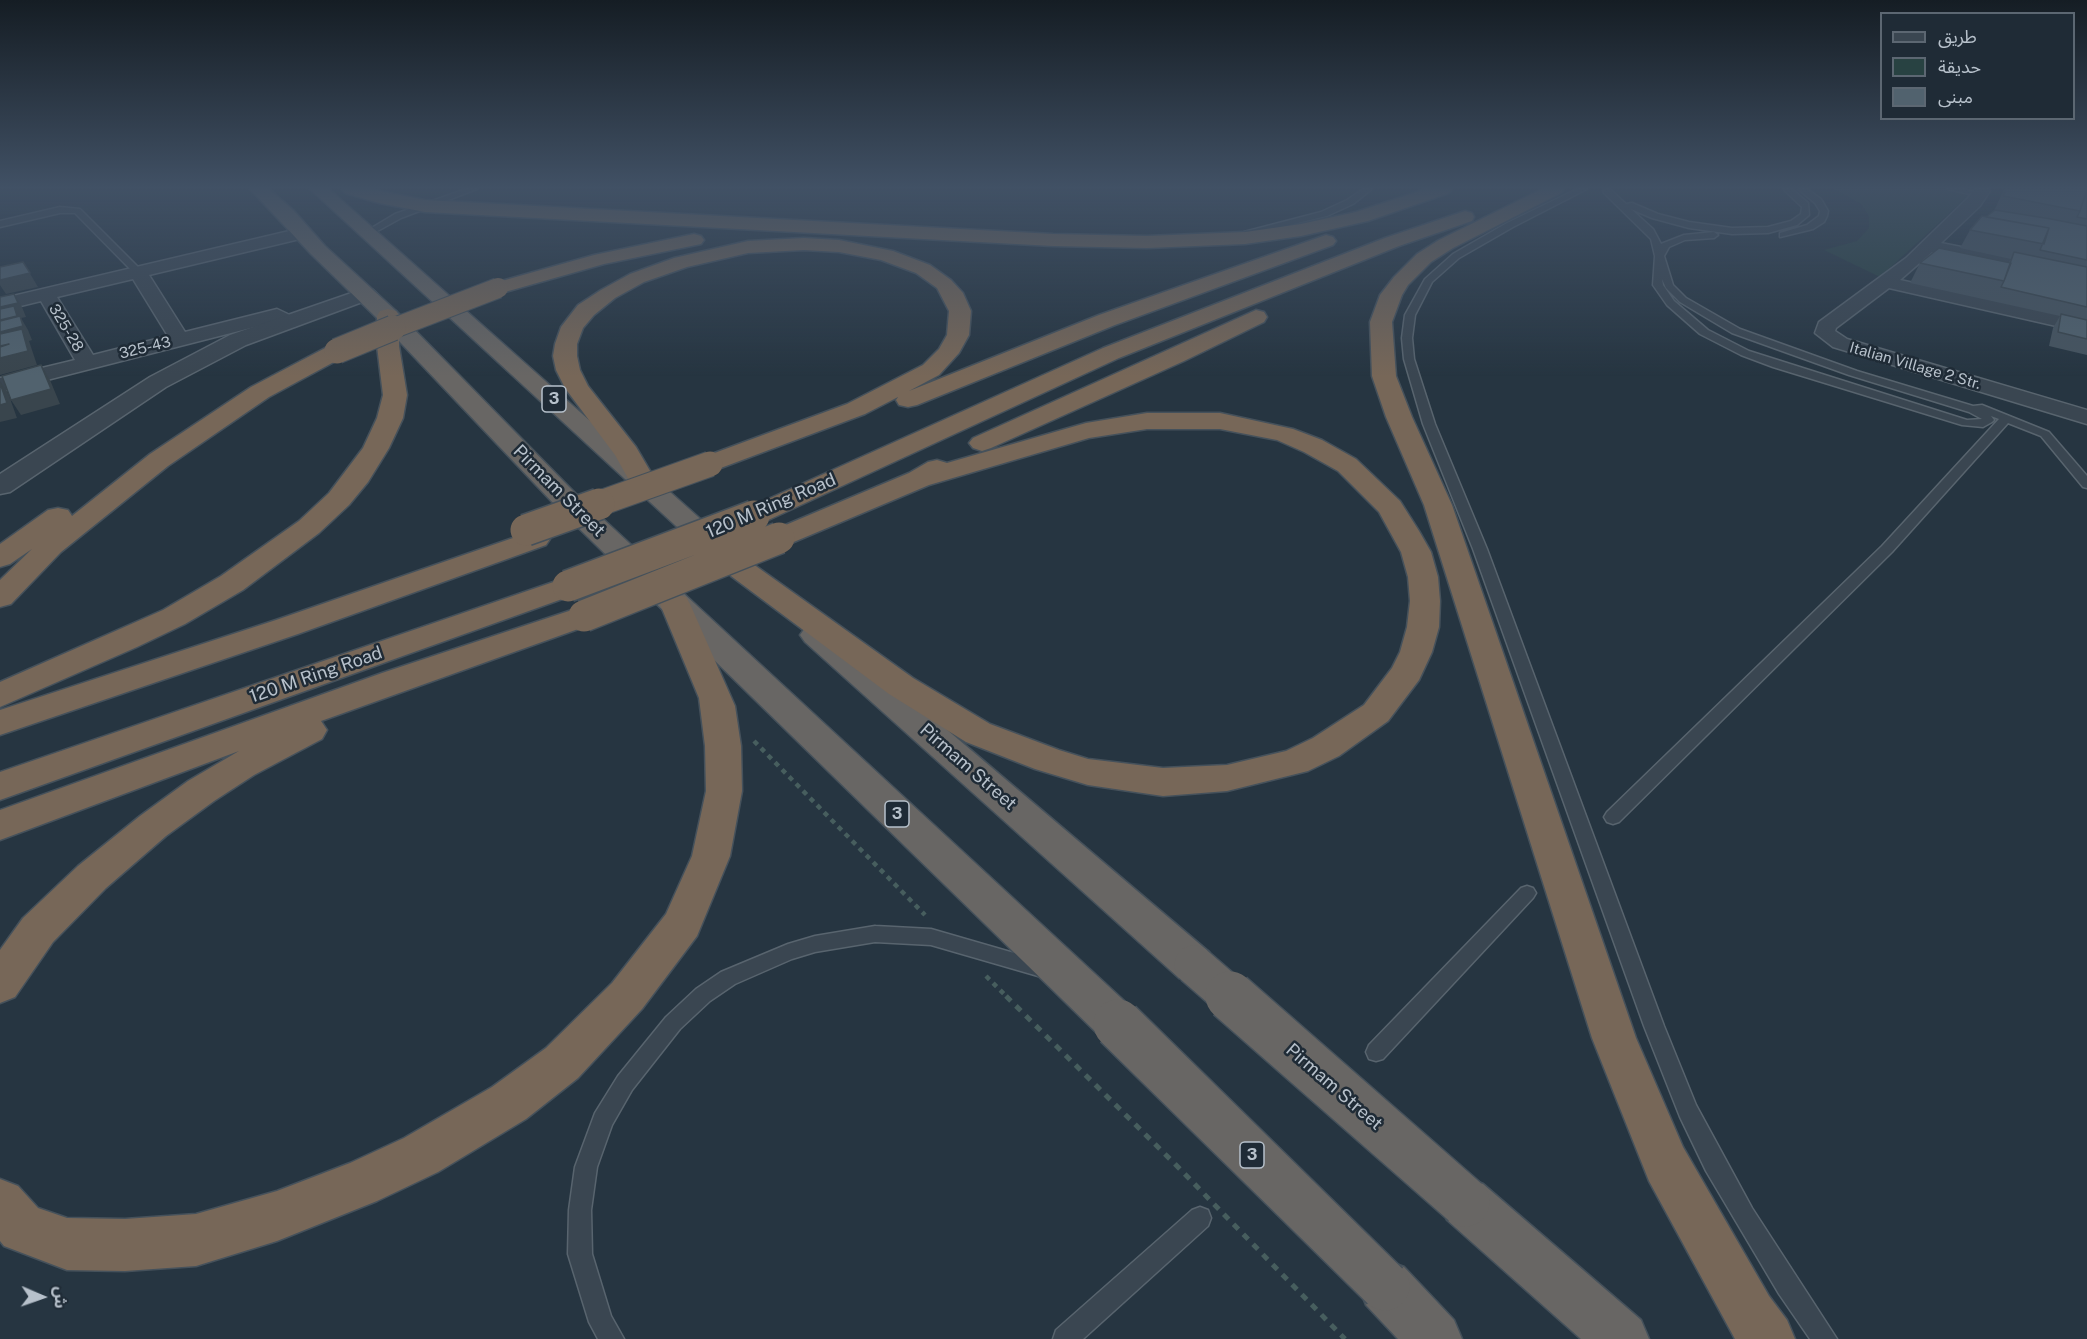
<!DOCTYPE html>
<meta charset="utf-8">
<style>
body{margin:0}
#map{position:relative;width:2087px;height:1339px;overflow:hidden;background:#263541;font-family:"Public Sans","Noto Sans Arabic",sans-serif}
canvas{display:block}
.legend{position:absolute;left:1880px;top:12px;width:195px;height:108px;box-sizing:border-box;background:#1f2b36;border:2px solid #5c6772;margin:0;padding:8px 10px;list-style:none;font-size:18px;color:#b7c1cb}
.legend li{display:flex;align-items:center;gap:12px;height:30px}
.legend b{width:30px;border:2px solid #5c6772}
.north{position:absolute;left:12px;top:1267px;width:60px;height:60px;-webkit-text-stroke:4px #1f2b36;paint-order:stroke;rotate:92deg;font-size:16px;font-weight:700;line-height:24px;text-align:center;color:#b7c1cb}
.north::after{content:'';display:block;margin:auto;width:21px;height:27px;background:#b7c1cb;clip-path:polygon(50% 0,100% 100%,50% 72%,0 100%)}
</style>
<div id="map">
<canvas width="2087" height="1339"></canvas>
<ul class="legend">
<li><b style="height:8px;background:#3a4651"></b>طريق</li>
<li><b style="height:16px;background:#284242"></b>حديقة</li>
<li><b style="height:16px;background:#51626e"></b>مبنى</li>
</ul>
<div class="north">ش</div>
</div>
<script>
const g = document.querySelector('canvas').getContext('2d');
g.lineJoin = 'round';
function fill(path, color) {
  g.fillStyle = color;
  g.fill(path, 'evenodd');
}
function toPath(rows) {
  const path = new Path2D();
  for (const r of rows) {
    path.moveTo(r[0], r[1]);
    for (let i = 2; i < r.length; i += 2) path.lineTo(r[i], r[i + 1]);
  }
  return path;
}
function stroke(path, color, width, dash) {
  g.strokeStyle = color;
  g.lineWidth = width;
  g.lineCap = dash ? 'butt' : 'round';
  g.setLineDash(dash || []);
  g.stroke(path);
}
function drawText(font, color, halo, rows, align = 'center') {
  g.font = font + ' "Public Sans",sans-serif';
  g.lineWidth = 5;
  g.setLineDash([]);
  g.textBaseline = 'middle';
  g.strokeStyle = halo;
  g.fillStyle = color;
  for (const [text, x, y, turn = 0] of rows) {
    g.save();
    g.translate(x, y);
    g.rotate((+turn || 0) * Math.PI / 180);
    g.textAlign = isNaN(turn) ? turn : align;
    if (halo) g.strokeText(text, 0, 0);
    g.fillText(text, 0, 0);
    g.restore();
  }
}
fill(toPath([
 [1834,189,1951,189,1968,196,1880,277,1824,250,1857,241,1869,228,1869,216,1861,204]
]), '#284242');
const service = toPath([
 [466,189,477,189,401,218,372,234,365,232,395,214,466,189],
 [1363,189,1372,189,1353,204,1327,216,1248,235,1244,232,1321,212,1347,200,1363,189],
 [1577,189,1587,189,1513,227,1459,258,1432,282,1415,315,1412,338,1414,359,1435,424,1487,549,1664,1026,1696,1105,1752,1208,1837,1339,1810,1339,1779,1294,1706,1171,1680,1117,1644,1026,1473,549,1423,424,1404,359,1402,338,1405,315,1425,279,1453,254,1507,223,1577,189],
 [1606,189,1610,189,1626,204,1632,203,1658,214,1689,222,1732,228,1768,227,1791,221,1801,214,1802,207,1783,189,1792,189,1808,203,1809,215,1797,225,1768,233,1732,234,1689,228,1652,218,1631,209,1653,229,1661,244,1684,235,1714,232,1718,235,1714,238,1685,240,1669,247,1664,256,1673,285,1686,298,1740,329,1857,371,1973,406,1982,405,2049,432,2087,476,2087,488,2083,487,2041,436,2008,423,1892,552,1619,822,1613,824,1607,822,1604,817,1607,812,1882,546,1999,419,1991,416,1994,420,1992,422,1983,427,1962,425,1773,367,1741,355,1700,334,1667,305,1653,285,1655,256,1651,239,1604,193,1603,191,1606,189],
 [1662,279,1666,288,1680,302,1732,333,1849,375,1969,412,1982,419,1967,420,1749,351,1708,330,1674,301,1663,285,1662,279],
 [1798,189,1807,189,1821,199,1828,211,1827,216,1824,222,1813,229,1780,237,1780,233,1807,225,1819,216,1820,211,1815,203,1798,189],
 [1948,189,1965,189,1973,192,1969,194,1948,189],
 [60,207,80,209,141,270,141,274,135,274,75,213,60,213,0,227,0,221,60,207],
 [1527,886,1533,888,1536,893,1533,898,1383,1059,1376,1061,1369,1059,1366,1052,1369,1045,1521,888,1527,886],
 [875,926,931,929,1045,962,1052,964,1055,970,1052,976,1045,978,931,945,875,942,815,952,792,959,735,984,710,1001,680,1029,632,1090,612,1125,597,1167,591,1210,592,1254,611,1316,624,1339,598,1339,589,1322,568,1254,569,1210,575,1167,595,1113,618,1076,666,1017,696,989,721,972,788,944,815,936,875,926],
 [1200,1207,1208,1210,1211,1218,1208,1226,1083,1339,1053,1339,1056,1330,1192,1210,1200,1207]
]);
const minor = toPath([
 [1975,189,1989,189,1990,191,1980,206,1941,243,2087,272,2087,284,1932,252,1900,280,2087,321,2087,333,1889,288,1836,328,1835,331,1847,339,2087,410,2087,424,1833,347,1815,333,1819,322,1906,258,1968,198,1975,189],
 [302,228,308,229,311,233,308,237,149,275,185,332,277,309,296,318,299,322,296,326,289,328,274,322,0,392,0,378,75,360,41,301,0,311,0,299,302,228],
 [133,279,168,336,93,355,57,297,133,279]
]);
const tertiary = toPath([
 [366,288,373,290,377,294,373,298,246,345,166,387,10,492,0,494,0,474,150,377,230,335,366,288]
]);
const trunk = toPath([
 [250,189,269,189,294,211,325,246,396,311,575,493,1134,1010,1140,1024,1134,1038,1118,1044,1102,1038,555,505,380,321,311,254,250,189],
 [310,189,329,189,733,548,738,554,733,560,723,563,713,560,310,189],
 [816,625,827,628,1209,952,1215,965,1209,978,1194,983,1179,978,805,642,800,635,805,628,816,625],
 [1465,1177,1483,1184,1641,1320,1649,1339,1581,1339,1447,1220,1440,1202,1447,1184,1465,1177],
 [1385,1260,1404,1267,1454,1320,1462,1339,1398,1339,1366,1305,1359,1286,1366,1267,1385,1260]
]);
const motorway = toPath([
 [342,189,370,189,425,200,1053,234,1147,236,1245,232,1301,224,1356,212,1426,189,1452,189,1449,193,1368,221,1301,236,1245,244,1147,248,1053,246,425,212,379,203,345,193,342,189],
 [1542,189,1564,189,1561,193,1453,248,1431,262,1408,285,1402,295,1392,322,1396,376,1412,417,1452,505,1636,1038,1683,1147,1769,1296,1787,1320,1795,1339,1735,1339,1649,1181,1592,1038,1424,505,1386,417,1372,376,1370,322,1380,295,1394,277,1417,254,1439,240,1542,189],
 [1465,211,1472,213,1474,217,1472,221,1399,246,1119,358,764,522,754,524,744,522,740,516,744,510,1103,348,1385,238,1465,211],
 [694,234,701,236,704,240,701,244,604,264,498,294,491,292,488,288,491,284,594,255,694,234],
 [1326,235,1333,237,1336,241,1333,245,1115,325,917,405,908,407,899,405,896,400,898,397,865,414,710,472,701,470,697,464,701,458,847,404,923,365,939,349,947,335,949,311,937,288,916,273,881,260,839,252,804,250,748,253,687,267,644,282,615,298,594,315,583,328,577,344,577,356,580,370,588,386,636,447,653,476,650,482,640,484,630,482,615,455,565,388,556,370,553,356,555,344,561,327,578,305,601,290,630,274,674,258,748,241,804,238,839,240,893,251,930,265,951,280,963,293,971,311,969,335,959,353,939,375,909,391,1099,315,1326,235],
 [388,309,396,311,399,316,399,346,407,395,403,418,389,448,368,482,349,505,319,533,243,590,185,624,137,647,0,707,0,682,163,610,221,576,299,521,329,493,363,448,377,418,383,395,377,346,377,316,380,311,388,309],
 [1256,310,1264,312,1267,317,1264,322,1184,361,991,448,982,451,973,448,969,443,973,438,1256,310],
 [337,344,345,346,348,351,345,356,269,397,168,466,61,552,11,604,0,607,0,580,32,549,10,564,0,567,0,544,48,510,58,508,68,510,72,516,150,454,251,387,329,346,337,344],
 [1147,413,1220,413,1293,429,1322,440,1356,459,1400,501,1419,531,1431,552,1438,577,1440,601,1439,627,1432,652,1419,680,1388,721,1339,756,1308,771,1227,791,1163,796,1088,785,1035,769,966,742,889,694,731,576,727,570,731,564,742,561,753,564,913,678,990,724,1059,750,1088,759,1163,768,1227,765,1286,751,1313,738,1364,705,1392,668,1400,652,1407,627,1410,601,1408,577,1401,552,1379,512,1338,471,1304,452,1277,440,1220,429,1147,429,1089,438,929,485,789,544,779,547,769,544,765,538,769,532,909,473,928,462,937,460,947,463,1086,423,1147,413],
 [536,530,546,533,550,539,546,545,298,634,0,735,0,710,276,620,536,530],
 [568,577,579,579,583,586,579,593,0,800,0,772,568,577],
 [675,594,686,597,690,604,735,706,741,746,742,791,730,856,697,936,642,1009,578,1078,526,1119,438,1172,377,1201,277,1241,196,1266,125,1271,67,1270,4,1246,0,1241,0,1179,18,1186,38,1208,67,1218,125,1219,196,1214,277,1191,350,1163,404,1138,492,1087,546,1048,612,983,666,914,692,856,706,791,705,746,699,698,660,604,664,597,675,594],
 [584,606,595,609,600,616,595,623,321,721,327,730,322,739,254,775,214,801,166,836,106,888,53,942,15,997,0,1003,0,950,23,918,78,866,140,816,188,781,239,751,0,840,0,810,382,673,584,606]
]);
stroke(service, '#58646e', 3);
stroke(minor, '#58646e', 3);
stroke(tertiary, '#58646e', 3);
stroke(trunk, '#45515b', 3);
stroke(motorway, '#45515b', 3);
stroke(toPath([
 [754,741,925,915],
 [986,976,1008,998]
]), '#475e5e', 4.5, [5, 5]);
stroke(toPath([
 [1006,996,1175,1164]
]), '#475e5e', 5, [7, 7]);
fill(service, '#3a4651');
fill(minor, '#3a4651');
fill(tertiary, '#3a4651');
fill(trunk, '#686664');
fill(motorway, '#776758');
const trunkBridgeFar1 = toPath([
 [1194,965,1232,998]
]);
const trunkBridge = toPath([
 [1230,996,1465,1202],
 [1118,1024,1385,1286]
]);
const motorwayBridgeFar2 = toPath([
 [389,330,498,288]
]);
const motorwayBridgeFar1 = toPath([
 [337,351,393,328],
 [595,505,710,464]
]);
const motorwayBridge = toPath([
 [526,530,599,504],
 [568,586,754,516],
 [584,616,779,538]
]);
stroke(trunkBridgeFar1, '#45515b', 42, []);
stroke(trunkBridge, '#45515b', 52, []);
stroke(motorwayBridgeFar2, '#45515b', 22, []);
stroke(motorwayBridgeFar1, '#45515b', 27, []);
stroke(motorwayBridge, '#45515b', 34, []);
stroke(toPath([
 [1175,1164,1345,1339]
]), '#475e5e', 5, [7, 7]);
stroke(trunkBridgeFar1, '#686664', 39);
stroke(trunkBridge, '#686664', 49);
stroke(motorwayBridgeFar2, '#776758', 20);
stroke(motorwayBridgeFar1, '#776758', 25);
stroke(motorwayBridge, '#776758', 31);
fill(toPath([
 [2004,189,2087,189,2087,355,2049,346,2053,328,2060,316,1910,283,1920,263,2009,262,2011,259,1960,248,1970,230,1994,211]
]), '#46545f');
fill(toPath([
 [23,262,38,287,6,294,0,285,0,280],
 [14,294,22,307,26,317,21,318,28,330,32,340,29,341,37,365,0,375,0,307],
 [41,365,50,380,60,404,21,415,11,400],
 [0,381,8,393,17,418,0,422]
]), '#39454d');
const building = toPath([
 [2006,189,2087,189,2080,211,2003,196,2006,189],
 [2087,189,2087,219,2077,217,2080,211,2087,189],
 [1995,210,2051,219,2087,226,2087,260,2040,250,2049,228,1986,217,1995,210],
 [1982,216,2049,228,2044,244,1970,230,1982,216],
 [1939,248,2011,263,2004,281,1920,263,1939,248],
 [2014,252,2087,267,2087,307,2001,287,2004,281,2014,252],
 [23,262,30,273,0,280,0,267,23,262],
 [14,294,18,303,0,307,0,297,14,294],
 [14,306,17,316,0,320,0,309,14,306],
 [2061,314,2087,320,2087,339,2058,332,2061,314],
 [20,316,23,326,0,332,0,321,20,316],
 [22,329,28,351,0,358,0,347,9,344,0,346,0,334,22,329],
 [41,365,51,389,11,400,2,376,41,365],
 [0,383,7,403,0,405,0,383]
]);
fill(building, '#51626e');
stroke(building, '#39454d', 1.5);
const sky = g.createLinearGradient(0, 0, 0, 376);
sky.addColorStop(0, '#151d24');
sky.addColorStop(0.5, '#415165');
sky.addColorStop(1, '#41516500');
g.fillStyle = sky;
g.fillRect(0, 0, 2087, 376);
drawText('15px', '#b7c1cb', '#1f2b36', [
 ["325-28",66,328,59],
 ["325-43",145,348,-14],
 ["Italian Village 2 Str.",1915,366,16]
]);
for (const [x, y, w] of [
 [554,399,24],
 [897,814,24],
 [1252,1155,24]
]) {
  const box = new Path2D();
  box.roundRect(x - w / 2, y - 13, w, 26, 4.5);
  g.fillStyle = '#1f2b36';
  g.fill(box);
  stroke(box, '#b7c1cb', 1.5);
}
drawText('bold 16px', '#b7c1cb', null, [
 ["3",554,399],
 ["3",897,814],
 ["3",1252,1155]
]);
drawText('18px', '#b7c1cb', '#1f2b36', [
 ["Pirmam Street",559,491,45],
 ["120 M Ring Road",771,506,-23],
 ["120 M Ring Road",316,675,-19],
 ["Pirmam Street",968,767,41],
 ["Pirmam Street",1334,1087,41]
]);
</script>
